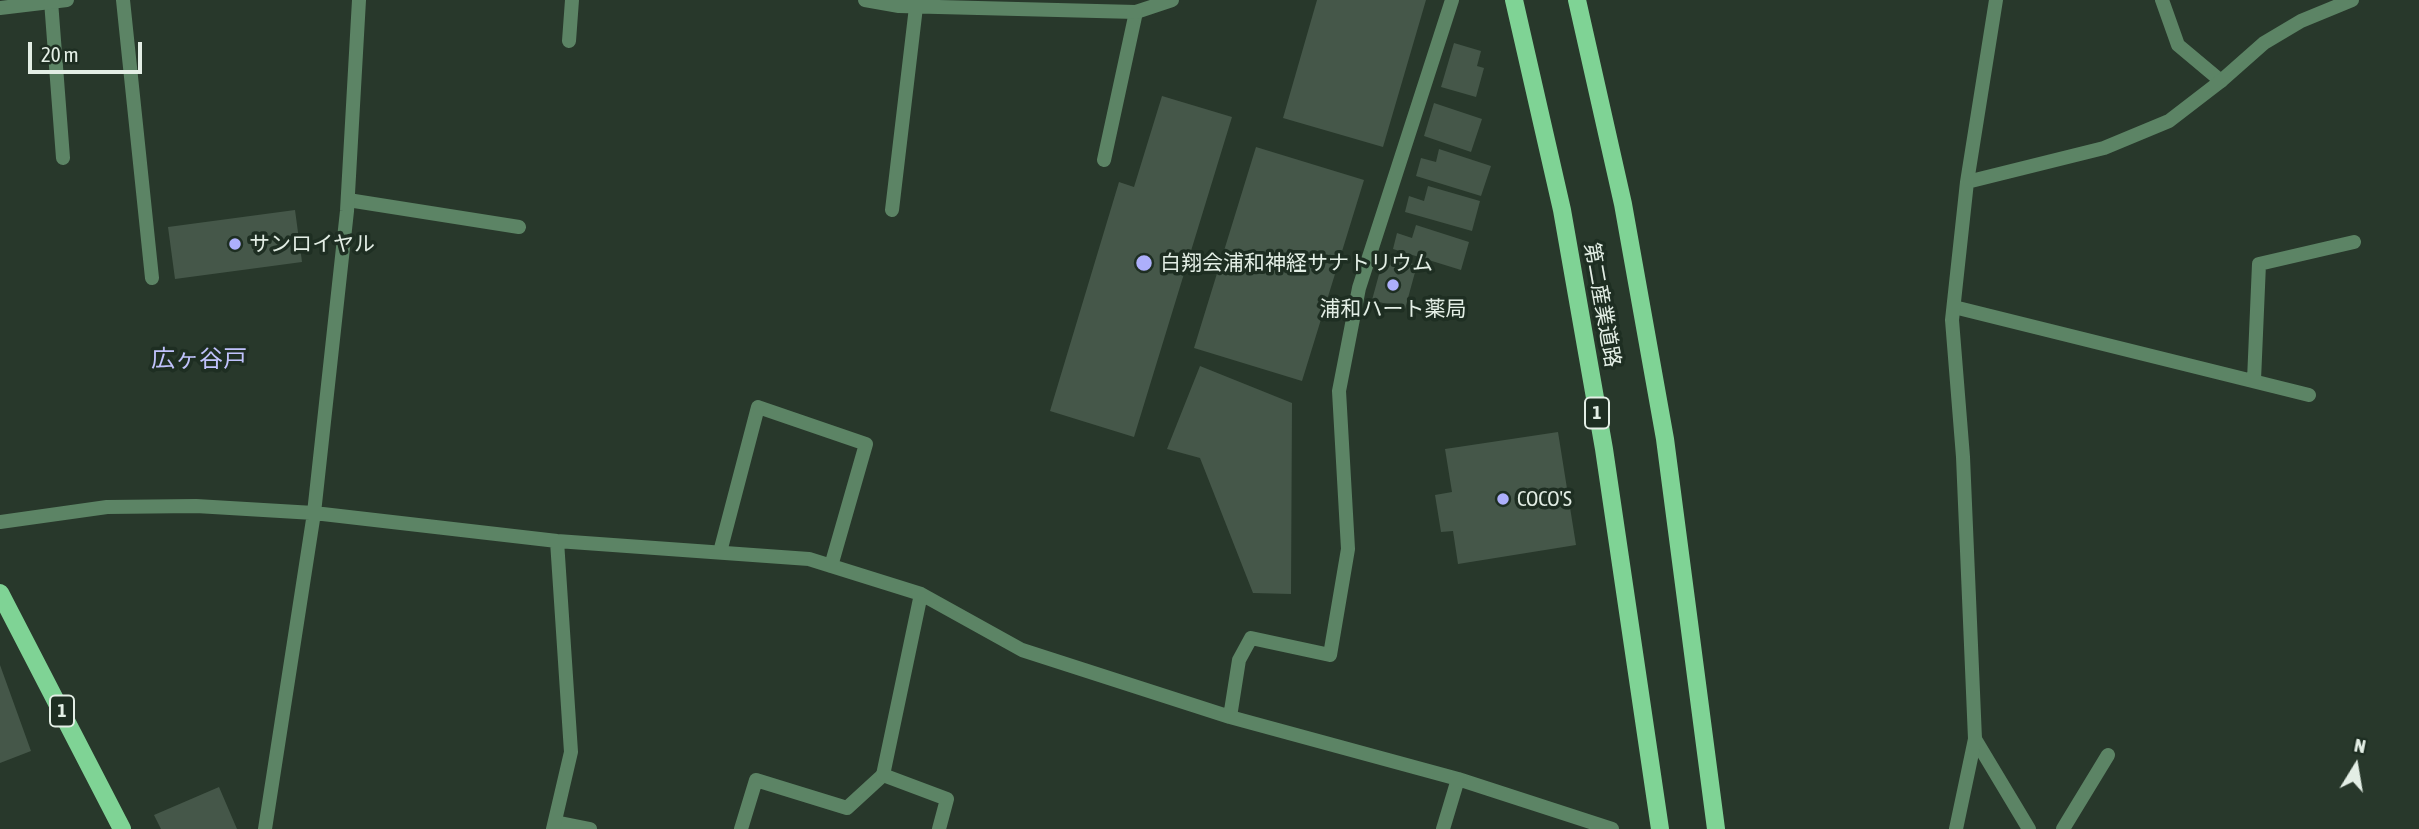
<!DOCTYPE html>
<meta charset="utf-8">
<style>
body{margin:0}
#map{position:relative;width:2419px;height:829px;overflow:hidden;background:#28382b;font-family:"Asap Condensed",sans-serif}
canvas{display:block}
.north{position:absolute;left:2321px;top:731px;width:70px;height:70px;-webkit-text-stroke:5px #1e2e22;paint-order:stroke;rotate:11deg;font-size:19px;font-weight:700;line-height:28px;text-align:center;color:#e3eee5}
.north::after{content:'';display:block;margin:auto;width:24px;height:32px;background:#e3eee5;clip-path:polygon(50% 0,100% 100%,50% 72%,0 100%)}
.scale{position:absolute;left:28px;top:42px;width:114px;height:32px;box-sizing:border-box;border:4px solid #e3eee5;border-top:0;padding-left:9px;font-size:21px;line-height:24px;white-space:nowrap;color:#e3eee5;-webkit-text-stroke:5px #1e2e22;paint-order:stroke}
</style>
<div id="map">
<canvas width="2419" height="829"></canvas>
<div class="north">N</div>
<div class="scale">20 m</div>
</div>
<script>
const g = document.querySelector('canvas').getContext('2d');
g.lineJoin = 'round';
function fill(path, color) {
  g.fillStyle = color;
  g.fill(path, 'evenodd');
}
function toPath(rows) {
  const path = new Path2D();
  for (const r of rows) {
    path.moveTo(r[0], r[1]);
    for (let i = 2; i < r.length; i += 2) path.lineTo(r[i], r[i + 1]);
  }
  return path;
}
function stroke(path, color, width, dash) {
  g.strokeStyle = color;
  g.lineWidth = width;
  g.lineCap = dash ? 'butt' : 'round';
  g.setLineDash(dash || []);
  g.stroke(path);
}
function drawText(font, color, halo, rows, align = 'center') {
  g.font = font + ' "Asap Condensed","Noto Sans JP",sans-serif';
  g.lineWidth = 7;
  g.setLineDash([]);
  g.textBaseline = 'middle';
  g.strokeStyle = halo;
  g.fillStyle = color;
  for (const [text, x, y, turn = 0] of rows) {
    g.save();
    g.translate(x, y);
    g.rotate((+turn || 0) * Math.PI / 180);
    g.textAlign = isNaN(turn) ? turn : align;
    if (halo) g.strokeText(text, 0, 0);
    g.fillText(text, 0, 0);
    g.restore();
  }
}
fill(toPath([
 [1317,0,1426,0,1383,147,1283,118],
 [1454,43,1481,51,1477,66,1484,68,1476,97,1441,87],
 [1162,96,1232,117,1134,437,1050,411,1119,182,1134,187],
 [1434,103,1482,119,1471,152,1424,136],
 [1256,147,1364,180,1302,381,1194,348],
 [1439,149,1491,166,1481,196,1416,176,1421,158,1436,162],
 [1428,186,1480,201,1472,231,1405,212,1409,196,1424,201],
 [295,210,302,262,175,279,168,227],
 [1416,225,1469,242,1461,270,1393,249,1397,233,1412,238],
 [1384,256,1417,265,1405,309,1372,300],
 [1200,366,1292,403,1291,594,1253,593,1200,458,1167,449],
 [1558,432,1576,545,1458,564,1453,531,1441,532,1435,495,1452,492,1445,449],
 [0,665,31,751,0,763],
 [219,787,237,829,161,829,154,815]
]), '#455749');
stroke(toPath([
 [123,0,152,278],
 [2162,0,2178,45,2221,81],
 [51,1,63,158],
 [569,41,572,0],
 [1104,160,1136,12],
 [348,200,519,227],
 [1954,307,2309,395],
 [2254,380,2259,264,2354,242],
 [1975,739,2029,829],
 [555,822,590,829],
 [741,829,756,780,847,808,883,775],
 [2063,829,2108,755]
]), '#5c8465', 14);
stroke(toPath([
 [865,0,899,6,1136,12,1172,0],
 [0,8,67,0],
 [1967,182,2104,148,2169,121,2221,81,2264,43,2301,21,2352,0],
 [892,210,916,7],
 [0,522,107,507,196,506,314,513,557,541,809,559,921,594,1022,650,1230,717,1458,779,1612,829],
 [720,552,758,407,866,444,831,566],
 [921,594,883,775,947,799,939,829],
 [1230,717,1239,660,1251,638,1330,655,1348,549,1339,391,1359,288,1452,0],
 [265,829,314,513,347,211,359,0],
 [553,829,571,752,557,541],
 [1443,829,1458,779],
 [1956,829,1975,739,1963,457,1952,320,1967,182,1996,0]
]), '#5c8465', 14);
stroke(toPath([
 [1514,0,1562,210,1604,449,1660,829],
 [1577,0,1623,204,1665,439,1716,829],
 [0,593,122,829]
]), '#7fd395', 18);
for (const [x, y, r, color] of [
 [235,244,7,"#adaffb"],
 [1144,263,9,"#adaffb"],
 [1393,285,7,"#adaffb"],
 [1503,499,7,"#adaffb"]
]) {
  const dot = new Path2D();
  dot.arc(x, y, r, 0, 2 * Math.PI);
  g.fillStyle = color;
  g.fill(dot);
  stroke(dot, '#1e2e22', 2.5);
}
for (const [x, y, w] of [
 [1597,413,24],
 [62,711,24]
]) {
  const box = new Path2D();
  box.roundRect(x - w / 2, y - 15.5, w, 31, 5);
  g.fillStyle = '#1e2e22';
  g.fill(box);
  stroke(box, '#e3eee5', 2);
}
drawText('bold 19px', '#e3eee5', null, [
 ["1",1597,413],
 ["1",62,711]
]);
drawText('21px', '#e3eee5', '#1e2e22', [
 ["サンロイヤル",249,244],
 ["白翔会浦和神経サナトリウム",1160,263],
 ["浦和ハート薬局",1393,309,"center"],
 ["COCO'S",1517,499]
], 'left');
drawText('21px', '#e3eee5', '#1e2e22', [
 ["第二産業道路",1602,305,80]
]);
drawText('24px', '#c0c2fc', '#1e2e22', [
 ["広ヶ谷戸",199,359]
]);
</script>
